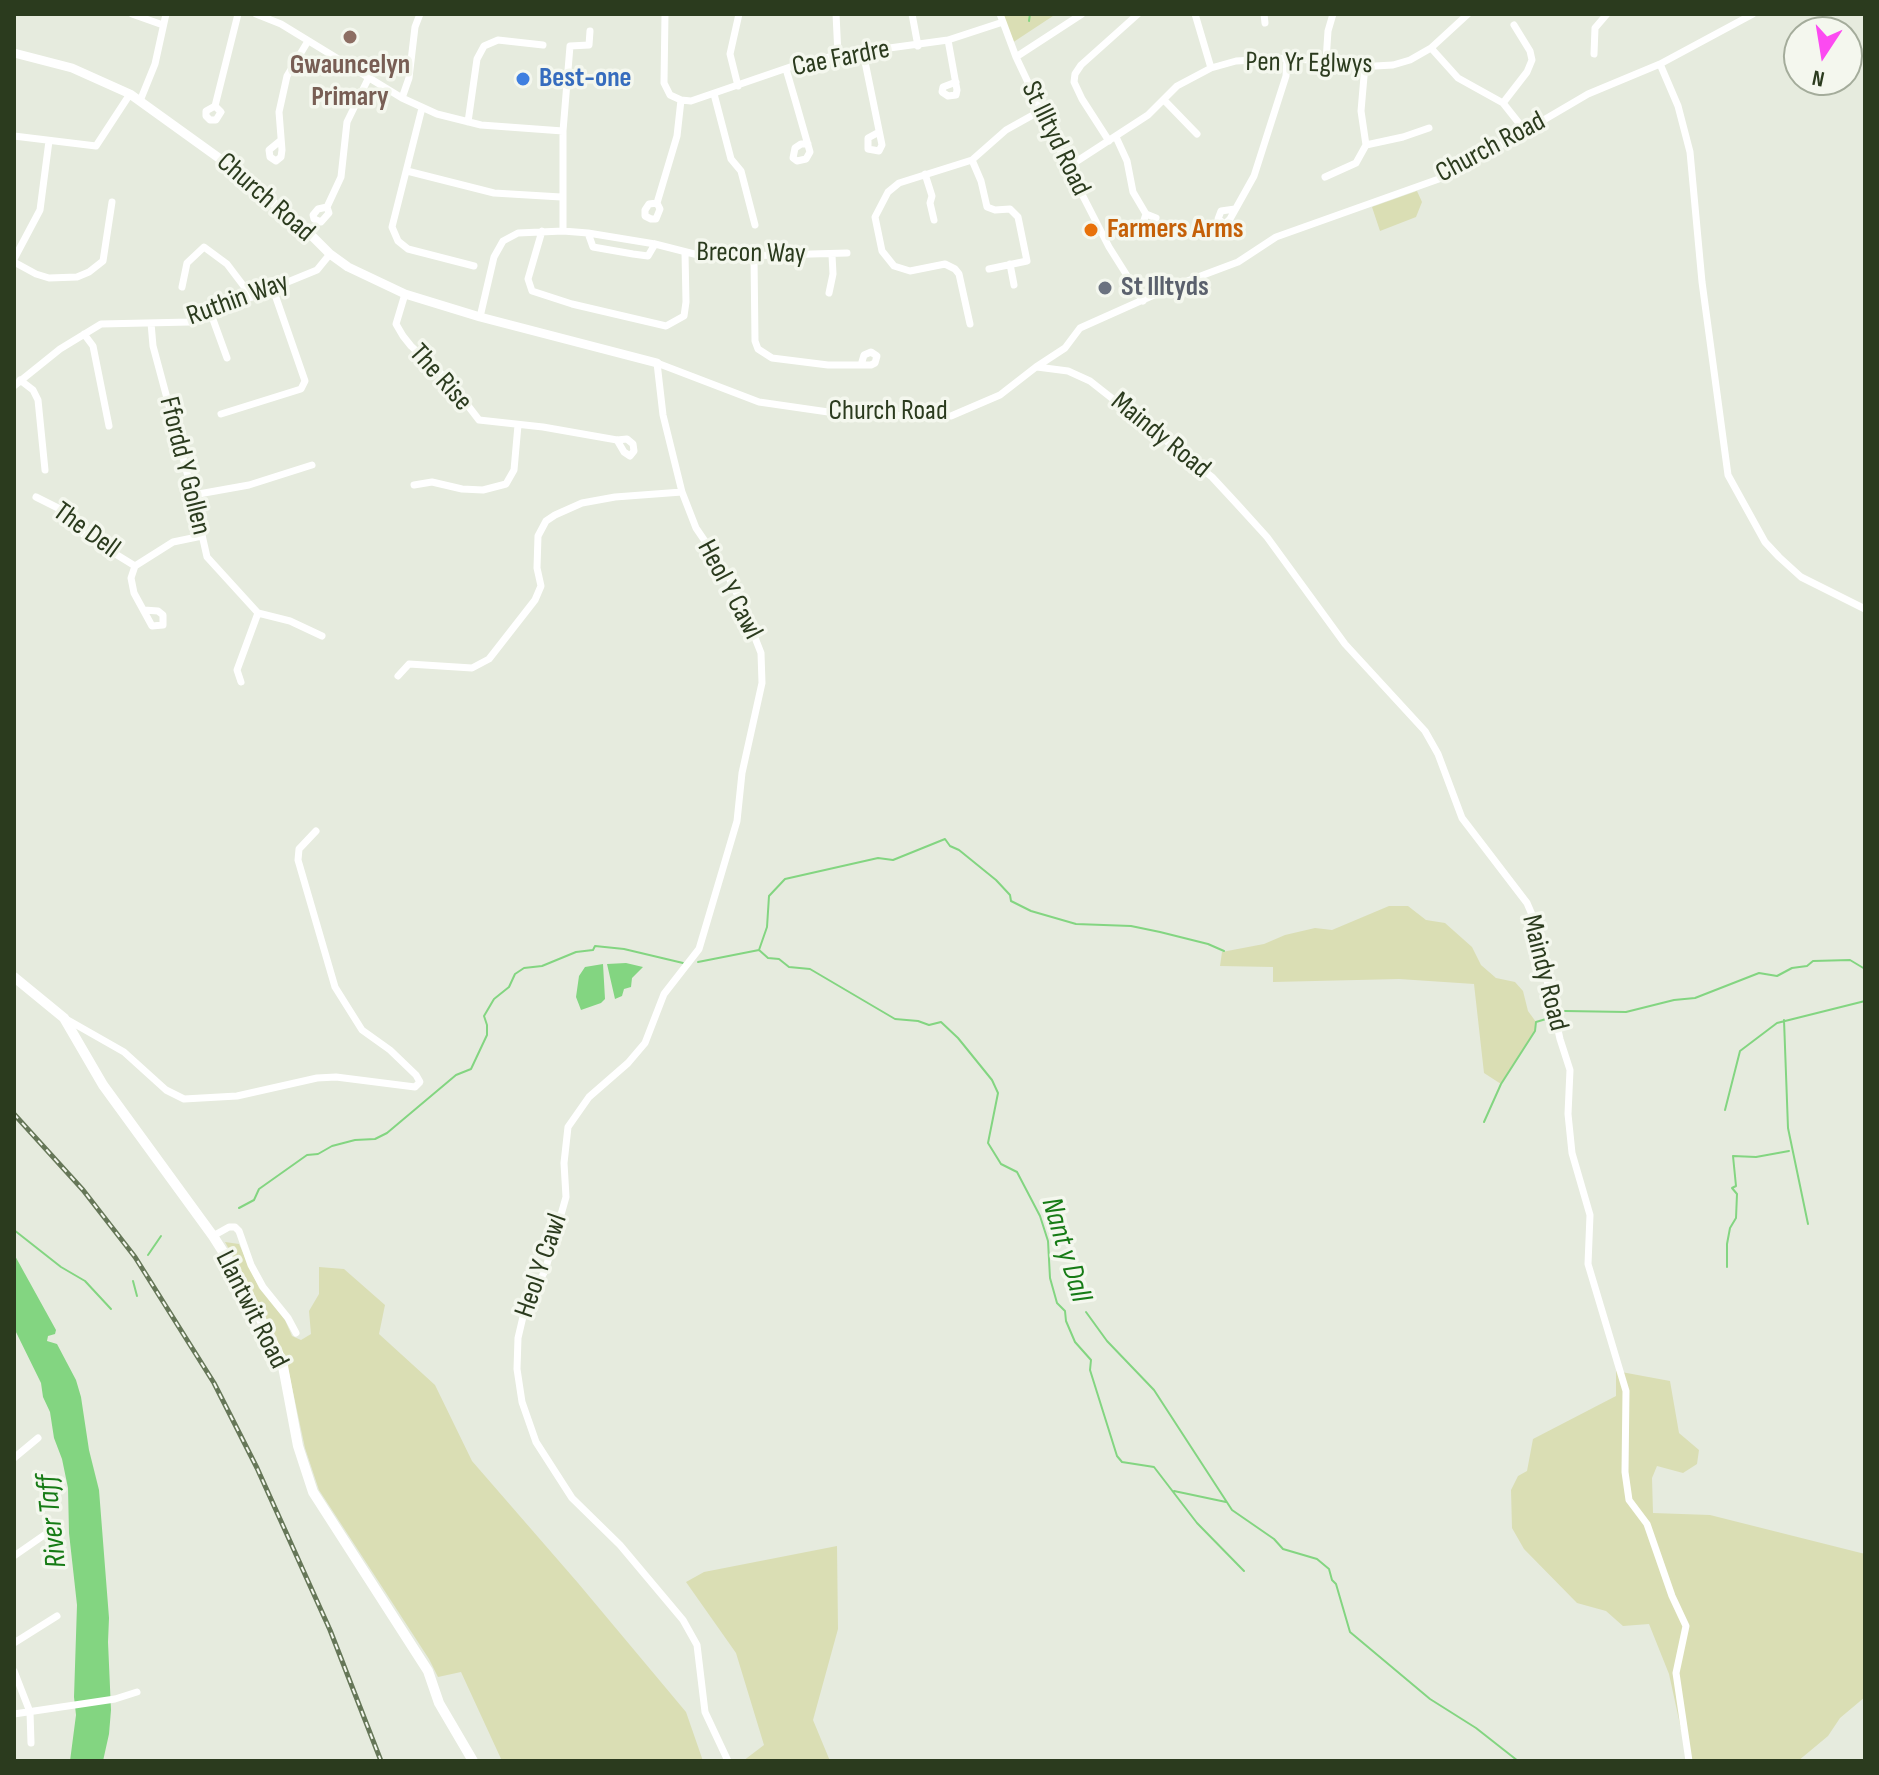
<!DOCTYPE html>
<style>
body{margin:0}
#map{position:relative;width:1879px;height:1775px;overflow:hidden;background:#e6ebde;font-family:"Sofia Sans Condensed",sans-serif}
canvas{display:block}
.frame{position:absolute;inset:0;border:16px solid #2b3b1e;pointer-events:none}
.north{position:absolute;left:1783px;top:16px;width:80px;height:80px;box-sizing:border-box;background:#f4f7ee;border:2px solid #a4ac9b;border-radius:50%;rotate:192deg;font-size:22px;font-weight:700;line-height:32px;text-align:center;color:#2b3b1e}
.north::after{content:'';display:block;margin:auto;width:28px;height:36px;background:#fc4af1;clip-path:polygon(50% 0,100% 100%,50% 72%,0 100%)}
</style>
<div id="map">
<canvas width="1879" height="1775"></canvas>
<div class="frame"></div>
<div class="north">N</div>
</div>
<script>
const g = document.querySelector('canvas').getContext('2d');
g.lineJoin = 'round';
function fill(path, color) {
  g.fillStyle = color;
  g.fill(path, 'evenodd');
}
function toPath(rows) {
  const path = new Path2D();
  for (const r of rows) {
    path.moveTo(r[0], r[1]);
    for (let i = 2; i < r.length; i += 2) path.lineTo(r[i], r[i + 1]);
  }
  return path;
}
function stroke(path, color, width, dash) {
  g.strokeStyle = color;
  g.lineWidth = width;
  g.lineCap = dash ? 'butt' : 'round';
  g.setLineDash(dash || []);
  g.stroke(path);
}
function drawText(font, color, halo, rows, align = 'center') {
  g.font = font + ' "Sofia Sans Condensed",sans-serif';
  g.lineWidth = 7;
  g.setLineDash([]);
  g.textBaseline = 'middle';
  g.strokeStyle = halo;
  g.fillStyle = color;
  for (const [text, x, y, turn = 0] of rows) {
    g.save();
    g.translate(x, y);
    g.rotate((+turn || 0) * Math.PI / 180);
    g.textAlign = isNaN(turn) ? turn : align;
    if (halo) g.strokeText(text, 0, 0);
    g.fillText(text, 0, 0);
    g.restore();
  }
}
fill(toPath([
 [1000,14,1056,14,1012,43],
 [1417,191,1422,202,1416,217,1380,231,1372,207],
 [1389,906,1408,906,1426,920,1445,923,1472,947,1481,965,1496,978,1515,982,1523,991,1528,1011,1536,1022,1535,1031,1501,1084,1484,1073,1474,984,1399,979,1273,982,1273,967,1220,966,1222,952,1264,944,1285,935,1315,928,1332,930],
 [225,1242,239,1244,259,1288,285,1320,292,1336,301,1340,311,1334,309,1311,319,1294,319,1267,344,1269,385,1305,379,1334,435,1385,472,1461,578,1583,686,1712,703,1761,502,1761,461,1672,438,1677,429,1659,319,1490,305,1448,286,1359,252,1290],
 [1616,1371,1670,1381,1679,1433,1699,1450,1697,1464,1683,1473,1657,1466,1652,1478,1653,1513,1710,1515,1865,1554,1865,1697,1840,1718,1828,1736,1798,1761,1688,1761,1669,1674,1649,1624,1623,1626,1606,1611,1577,1603,1524,1549,1512,1528,1511,1490,1518,1476,1527,1471,1533,1439,1616,1396],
 [837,1546,838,1629,813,1720,830,1761,743,1761,764,1745,736,1653,686,1582,704,1572]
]), '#dadeb4');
fill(toPath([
 [626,963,643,967,632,978,631,987,624,989,622,996,615,999,607,964],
 [603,964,605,999,601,1003,581,1010,576,997,579,976,585,967],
 [14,1254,56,1330,55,1334,48,1336,47,1341,57,1344,76,1380,81,1397,89,1450,99,1490,109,1618,108,1642,111,1710,109,1734,103,1761,70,1761,76,1715,74,1697,77,1605,69,1533,68,1488,62,1459,54,1438,50,1412,43,1397,41,1383,14,1328]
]), '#83d581');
stroke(toPath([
 [1029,21,1030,14],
 [759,950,767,927,769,896,785,879,878,858,893,860,945,839,950,846,959,850,996,880,1010,895,1011,901,1031,911,1076,924,1131,926,1160,932,1208,944,1224,951],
 [698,962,759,950,768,958,779,959,789,967,810,969,895,1019,918,1021,929,1025,941,1022,958,1038,992,1080,998,1093,988,1143,1001,1164,1017,1172,1040,1216,1048,1241,1050,1278,1057,1303,1065,1311,1066,1321,1075,1342,1091,1360,1090,1370,1117,1456,1122,1462,1154,1467,1197,1523,1244,1571],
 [1565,1011,1626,1012,1674,1000,1695,998,1759,973,1777,976,1792,968,1807,966,1813,961,1850,960,1865,969],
 [1784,1020,1788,1128,1808,1224],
 [1725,1110,1740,1051,1777,1023,1865,1001],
 [1484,1122,1501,1084,1535,1031,1536,1022,1546,1019],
 [239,1208,254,1200,259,1189,307,1155,318,1154,332,1146,355,1140,375,1139,387,1133,456,1075,471,1069,487,1035,487,1025,484,1016,494,999,509,987,515,974,524,968,542,966,576,952,593,950,595,946,624,949,683,963],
 [14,1230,61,1267,85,1281,111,1309],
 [148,1255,161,1236],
 [1727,1267,1727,1244,1730,1228,1736,1218,1737,1194,1732,1188,1736,1186,1733,1156,1756,1157,1789,1151],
 [133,1281,137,1296],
 [1086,1312,1107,1341,1154,1390,1232,1510,1274,1539,1283,1549,1317,1559,1329,1569,1332,1580,1336,1584,1350,1632,1430,1699,1476,1728,1518,1761],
 [1174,1491,1226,1502]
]), '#83d581', 2);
stroke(toPath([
 [132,14,163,25],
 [256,14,281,24,402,98,437,114,481,125,563,131],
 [665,14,664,83,670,95,681,100,691,101,793,66,838,55,948,40,1003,22],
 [836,14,838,55],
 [912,14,918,46],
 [1000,14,1016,57,1068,167,1109,247,1143,301],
 [1195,14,1211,68],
 [1264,14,1265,23],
 [948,40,957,90,956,95,948,96,942,92,943,87,956,82],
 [1431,48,1458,78,1503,103,1527,72,1532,60,1530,51,1514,25],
 [863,52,882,145,879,151,868,149,868,138,879,132],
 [1594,54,1595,28,1607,14],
 [1016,57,1082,14],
 [1326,61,1328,31,1333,14],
 [1660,64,1678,106,1690,152,1702,282,1728,475,1765,542,1779,557,1801,577,1865,609],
 [1365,65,1361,111,1366,145],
 [786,69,796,103,810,152,806,159,797,161,793,158,795,148,801,144,808,144],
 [738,86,730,54,739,14],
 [714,94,731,159,741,171,755,225],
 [402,98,409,78,415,27,420,14],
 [1164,100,1197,134],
 [140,101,155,64,166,14],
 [1503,103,1526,132],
 [215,106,221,112,216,120,210,120,206,116,206,111,215,106,238,14],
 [422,108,392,227,398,241,408,249,474,266],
 [468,122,477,59,484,46,498,40,543,45],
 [14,136,96,146,130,94],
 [1116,137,1127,161,1133,192,1146,214,1143,223,1152,227,1156,218,1146,214],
 [280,141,269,150,270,157,276,161,281,157,282,150,279,112,287,76,308,41],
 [1109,141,1082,99,1074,82,1075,74,1081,65,1138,14],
 [1068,167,1148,115,1177,86,1211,68,1236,61,1287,58,1375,66,1393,65,1410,60,1431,48,1468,14],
 [407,171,494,193,561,197],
 [925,174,932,196,930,203,934,220],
 [1325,177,1356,163,1366,145,1403,137,1429,128],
 [657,203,649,204,645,210,645,216,651,219,656,219,660,209,657,203,677,136,681,100],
 [327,207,318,209,313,215,314,219,321,222,329,213,327,207,341,177,347,122,369,77],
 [1235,209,1221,211,1218,219,1225,224,1230,219,1254,176,1286,76,1287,58],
 [542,231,528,279,532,291,572,304,666,326,684,316,686,302,685,253],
 [563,231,563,131,570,46,589,45,590,31],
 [588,233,593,247,633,254,648,256,655,244],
 [754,257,755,341,758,349,772,358,828,365,871,365,875,363,877,356,871,352,864,355,861,365],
 [14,259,40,210,49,141],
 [14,262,36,274,49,278,77,277,89,272,103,261,112,202],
 [1010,264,1014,285],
 [989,269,1027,261,1018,217,1010,209,995,210,987,207,981,181,972,160,1006,130,1040,111],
 [182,287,187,263,204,247,227,264,252,297],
 [829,293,833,274,832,255],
 [405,294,396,324,403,336,411,346,449,381,479,420,543,427,617,440,627,439,633,444,634,451,630,456,624,452,617,440],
 [211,314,227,358],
 [480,317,494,257,503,241,518,233,563,231,588,233,655,244,706,257,847,253],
 [151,323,153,346,193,495,207,557,258,613,237,670,241,682],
 [970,324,959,274,955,269,945,264,910,271,894,266,882,251,875,217,888,192,899,183,972,160],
 [84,334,93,346,109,426],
 [1037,367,1068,371,1090,381,1212,477,1237,504,1267,537,1345,644,1425,731,1438,754,1462,818,1527,903,1533,917,1560,1039,1570,1070,1568,1114,1572,1153,1590,1215,1588,1264,1626,1391,1625,1472,1629,1500,1647,1524,1672,1596,1686,1626,1676,1673,1689,1761],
 [20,380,33,390,38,400,45,470],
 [14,386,60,349,101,324,190,322,317,270,330,254],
 [221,414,301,389,305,381,273,289],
 [414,485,432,482,462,489,483,490,506,484,514,470,518,425],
 [682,492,696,528,726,572,741,602,761,653,762,683,742,773,737,821,699,949,664,994,645,1043,628,1063,589,1097,568,1127,564,1163,566,1197,545,1271,526,1304,518,1338,517,1369,522,1402,536,1442,572,1498,620,1545,683,1620,697,1645,705,1712,728,1761],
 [193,495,249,485,312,465],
 [36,497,72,515,83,534,135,566],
 [144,610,158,611,163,615,163,625,152,626,134,593,131,578,135,566,173,542,202,536],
 [258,613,290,621,322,636],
 [398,676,409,664,472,668,489,659,535,600,541,586,537,568,538,536,546,521,555,515,582,503,615,497,682,492,663,415,657,363,759,402,849,415,951,416,1000,395,1036,367,1065,348,1080,328,1174,286,1238,262,1276,237,1450,175,1588,94,1660,64,1753,14],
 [66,1019,124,1052,166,1090,184,1099,237,1096,317,1078,336,1077,415,1087,420,1082,416,1075,390,1050,362,1030,335,987,298,860,299,849,316,831],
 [213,1236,229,1227,235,1227,239,1231,251,1265,263,1287,288,1318,296,1333],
 [14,1458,38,1438],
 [14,1556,50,1531],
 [14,1643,57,1616],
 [14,1671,30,1712,31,1743],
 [14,1714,115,1699,137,1692]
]), '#fff', 7);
stroke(toPath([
 [14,53,72,68,130,94,230,166,312,236,330,254,348,267,405,294,480,317,657,363]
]), '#fff', 9);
stroke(toPath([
 [14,977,64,1018,103,1085,213,1236,241,1280,282,1361,298,1446,313,1492,428,1671,439,1703,473,1761]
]), '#fff', 10);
const rail = toPath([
 [14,1114,83,1190,135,1257,214,1383,257,1468,330,1630,381,1761]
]);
stroke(rail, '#667758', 5);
stroke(rail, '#f4f7ee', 2, [6]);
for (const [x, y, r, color] of [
 [350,37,8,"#8d6e63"],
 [523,79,8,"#3f7fe0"],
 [1091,230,8,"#e8710a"],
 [1105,288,8,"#6b7280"]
]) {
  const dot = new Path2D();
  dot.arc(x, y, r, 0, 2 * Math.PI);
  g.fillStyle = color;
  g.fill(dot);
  stroke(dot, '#f4f7ee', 3);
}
drawText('28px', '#2b3b1e', '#f4f7ee', [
 ["Cae Fardre",841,59,-11],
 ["Pen Yr Eglwys",1309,64,1],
 ["St Illtyd Road",1055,139,64],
 ["Church Road",1491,148,-28],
 ["Church Road",265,198,41],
 ["Brecon Way",751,254,1],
 ["Ruthin Way",238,300,-20],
 ["The Rise",440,378,48],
 ["Church Road",888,412],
 ["Maindy Road",1160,436,39],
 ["Ffordd Y Gollen",184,466,76],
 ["The Dell",86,531,36],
 ["Heol Y Cawl",729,590,62],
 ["Maindy Road",1544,973,76],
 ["Heol Y Cawl",542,1266,-71],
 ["Llantwit Road",251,1310,63]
]);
drawText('bold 28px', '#785e54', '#f4f7ee', [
 ["Gwauncelyn",350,66],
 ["Primary",350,98]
]);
drawText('bold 28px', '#366cbe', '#f4f7ee', [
 ["Best-one",539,79]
], 'left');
drawText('bold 28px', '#c56008', '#f4f7ee', [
 ["Farmers Arms",1107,230]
], 'left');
drawText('bold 28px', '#5b616d', '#f4f7ee', [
 ["St Illtyds",1121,288]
], 'left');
drawText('italic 30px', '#167b15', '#f4f7ee', [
 ["Nant y Dall",1065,1250,73],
 ["River Taff",53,1521,-96]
]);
</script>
